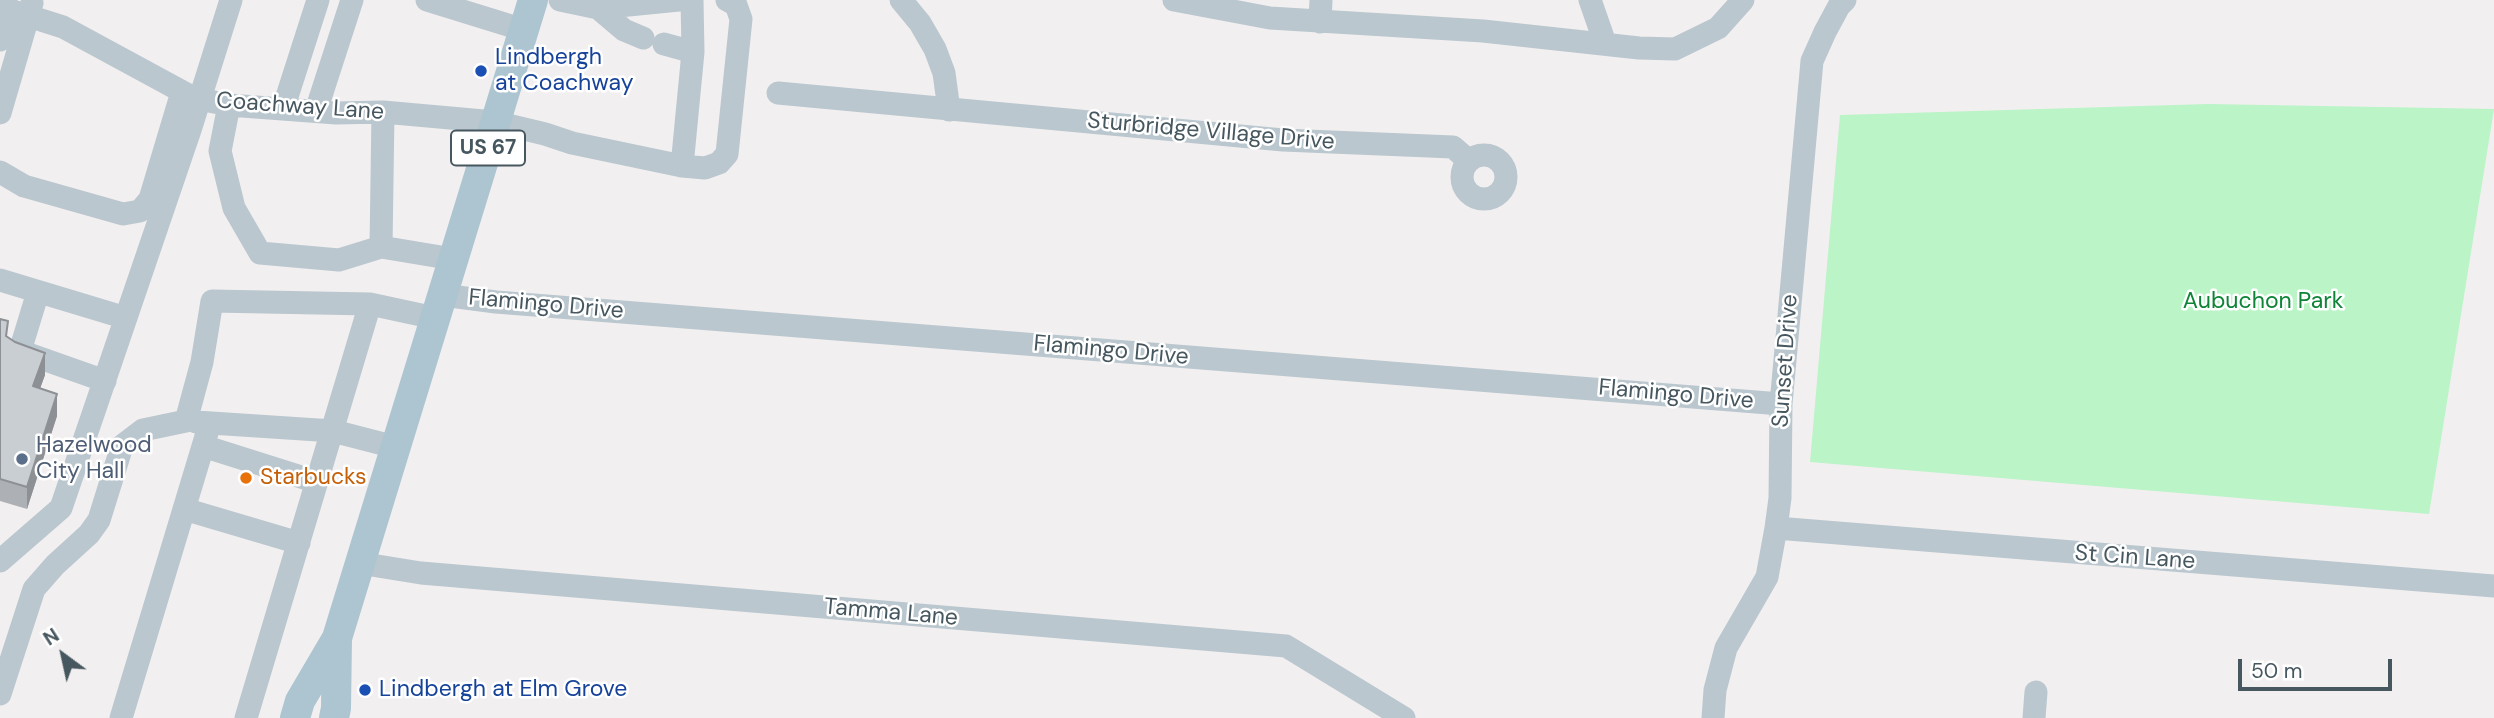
<!DOCTYPE html>
<style>
body{margin:0}
#map{position:relative;width:2494px;height:718px;overflow:hidden;background:#f2eff0;font-family:"DM Sans",sans-serif}
canvas{display:block}
.north{position:absolute;left:28px;top:620px;width:70px;height:70px;-webkit-text-stroke:5px #fff;paint-order:stroke;rotate:327deg;font-size:19px;font-weight:700;line-height:28px;text-align:center;color:#46575f}
.north::after{content:'';display:block;margin:auto;width:24px;height:32px;background:#46575f;clip-path:polygon(50% 0,100% 100%,50% 72%,0 100%)}
.scale{position:absolute;left:2238px;top:659px;width:154px;height:32px;box-sizing:border-box;border:4px solid #46575f;border-top:0;padding-left:9px;font-size:21px;line-height:24px;white-space:nowrap;color:#46575f;-webkit-text-stroke:5px #fff;paint-order:stroke}
</style>
<div id="map">
<canvas width="2494" height="718"></canvas>
<div class="north">N</div>
<div class="scale">50 m</div>
</div>
<script>
const g = document.querySelector('canvas').getContext('2d');
g.lineJoin = 'round';
function fill(path, color) {
  g.fillStyle = color;
  g.fill(path, 'evenodd');
}
function toPath(rows) {
  const path = new Path2D();
  for (const r of rows) {
    if (r.length === 3) {
      path.moveTo(r[0] + r[2], r[1]);
      path.arc(r[0], r[1], r[2], 0, 2 * Math.PI);
      continue;
    }
    path.moveTo(r[0], r[1]);
    for (let i = 2; i < r.length; i += 2) path.lineTo(r[i], r[i + 1]);
  }
  return path;
}
function stroke(path, color, width, dash) {
  g.strokeStyle = color;
  g.lineWidth = width;
  g.lineCap = dash ? 'butt' : 'round';
  g.setLineDash(dash || []);
  g.stroke(path);
}
function drawText(font, color, halo, rows, align = 'center') {
  g.font = font + ' "DM Sans",sans-serif';
  g.lineWidth = 5;
  g.setLineDash([]);
  g.textBaseline = 'middle';
  g.strokeStyle = halo;
  g.fillStyle = color;
  for (const [text, x, y, turn = 0] of rows) {
    g.save();
    g.translate(x, y);
    g.rotate((+turn || 0) * Math.PI / 180);
    g.textAlign = isNaN(turn) ? turn : align;
    if (halo) g.strokeText(text, 0, 0);
    g.fillText(text, 0, 0);
    g.restore();
  }
}
fill(toPath([
 [2208,104,2494,109,2429,514,1810,462,1840,115]
]), '#baf4c7');
stroke(toPath([
 [427,0,524,30],
 [560,0,598,8,679,0],
 [901,0,920,23,935,49,944,73,949,110],
 [1174,0,1270,18,1483,31,1639,48,1675,49,1718,28,1743,0],
 [1590,0,1605,43],
 [0,7,63,27,194,98,229,105,336,113,383,112,495,122,545,134,572,143,682,166,693,52,692,0],
 [598,8,624,30,643,38],
 [1320,22,1321,0],
 [0,40,10,9],
 [664,44,693,52],
 [778,93,1283,140,1453,147,1469,161],
 [229,105,220,151,234,208,260,253,339,260,381,247,453,259],
 [283,109,318,0],
 [316,111,352,0],
 [0,113,32,3],
 [1484,177,22],
 [682,166,705,168,719,163,727,154,741,19,736,5,727,0],
 [0,172,24,186,123,214,140,211,150,199,182,92],
 [381,247,383,112],
 [0,280,126,318],
 [38,292,20,351,105,381],
 [442,295,496,302,1781,404],
 [196,422,333,431,395,447],
 [203,446,317,482],
 [184,509,299,543],
 [1776,528,2494,586],
 [0,561,61,508,190,130,231,0],
 [359,563,421,573,1286,646,1404,718],
 [0,694,34,589,55,565,89,534,99,520,122,446,143,430,186,421,202,362,212,301,370,304],
 [121,718,210,423],
 [246,718,370,304,435,318],
 [1713,718,1715,690,1726,648,1767,577,1776,528,1780,498,1781,404,1812,61,1825,32,1839,6,1845,0],
 [2034,718,2036,692]
]), '#bac7ce', 23);
stroke(toPath([
 [295,718,300,701,337,638,533,0],
 [334,718,336,708,337,639]
]), '#adc5d1', 30);
fill(toPath([
 [0,319,8,338,45,375,40,388,57,416,27,509,0,501]
]), '#adb1b5');
fill(toPath([
 [45,353,45,375,33,408,33,386],
 [57,394,57,416,27,509,27,487]
]), '#8d9094');
const building = toPath([
 [0,319,8,321,6,336,15,342,45,353,33,386,57,394,27,487,0,479,0,319]
]);
fill(building, '#c9ced3');
stroke(building, '#8d9094', 2);
for (const [x, y, r, color] of [
 [481,71,7,"#1a4fb4"],
 [22,459,7,"#5c6f8a"],
 [246,478,7,"#e8710a"],
 [365,690,7,"#1a4fb4"]
]) {
  const dot = new Path2D();
  dot.arc(x, y, r, 0, 2 * Math.PI);
  g.fillStyle = color;
  g.fill(dot);
  stroke(dot, '#fff', 2.5);
}
for (const [x, y, w] of [
 [488,148,74]
]) {
  const box = new Path2D();
  box.roundRect(x - w / 2, y - 17.5, w, 35, 5);
  g.fillStyle = '#fff';
  g.fill(box);
  stroke(box, '#46575f', 2);
}
drawText('bold 21px', '#46575f', null, [
 ["US 67",488,148]
]);
drawText('23px', '#164399', '#fff', [
 ["Lindbergh",495,58],
 ["at Coachway",495,84],
 ["Lindbergh at Elm Grove",379,690]
], 'left');
drawText('23px', '#46575f', '#fff', [
 ["Coachway Lane",300,107,4],
 ["Sturbridge Village Drive",1211,132,5],
 ["Flamingo Drive",546,305,5],
 ["Flamingo Drive",1111,351,5],
 ["Sunset Drive",1786,361,-86],
 ["Flamingo Drive",1676,395,5],
 ["St Cin Lane",2135,558,4],
 ["Tamma Lane",891,613,5]
]);
drawText('23px', '#0d8436', '#fff', [
 ["Aubuchon Park",2263,302]
]);
drawText('23px', '#4e5e75', '#fff', [
 ["Hazelwood",36,446],
 ["City Hall",36,472]
], 'left');
drawText('23px', '#c56008', '#fff', [
 ["Starbucks",260,478]
], 'left');
</script>
